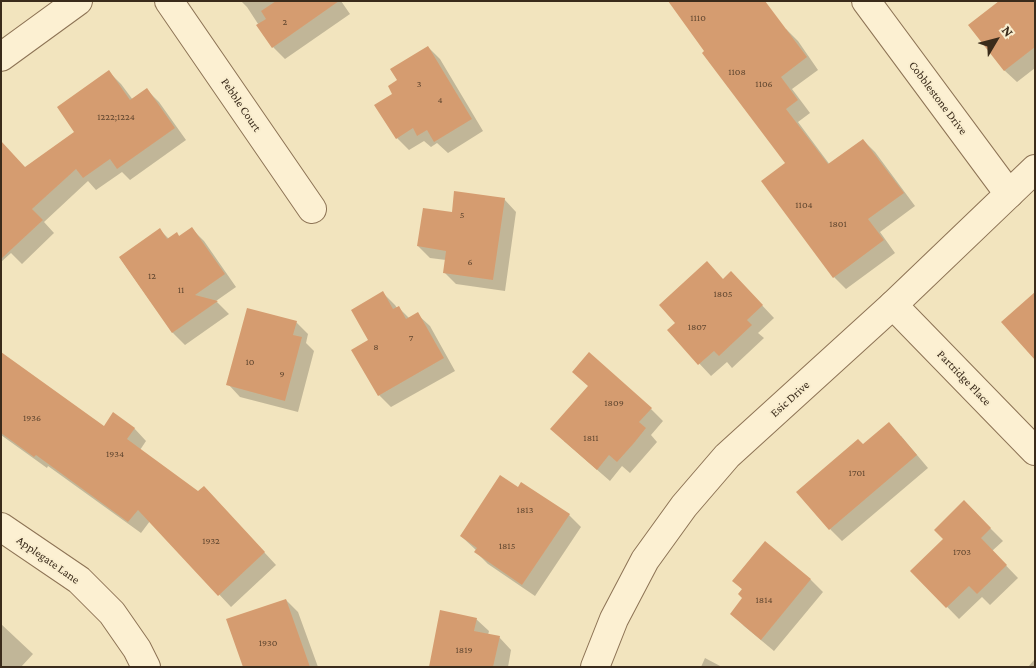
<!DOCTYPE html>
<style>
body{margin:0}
#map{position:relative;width:1036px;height:668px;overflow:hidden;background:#f2e4be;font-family:"Crimson Pro",serif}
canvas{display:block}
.frame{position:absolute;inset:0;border:2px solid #3a2b1b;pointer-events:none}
.north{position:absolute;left:971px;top:15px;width:50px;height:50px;-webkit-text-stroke:4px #f9edce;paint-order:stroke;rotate:53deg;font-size:14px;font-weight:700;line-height:20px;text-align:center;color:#3a2b1b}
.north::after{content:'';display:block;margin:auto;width:18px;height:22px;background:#3a2b1b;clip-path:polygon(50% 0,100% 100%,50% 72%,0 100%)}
</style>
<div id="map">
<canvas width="1036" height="668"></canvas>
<div class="frame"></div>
<div class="north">N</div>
</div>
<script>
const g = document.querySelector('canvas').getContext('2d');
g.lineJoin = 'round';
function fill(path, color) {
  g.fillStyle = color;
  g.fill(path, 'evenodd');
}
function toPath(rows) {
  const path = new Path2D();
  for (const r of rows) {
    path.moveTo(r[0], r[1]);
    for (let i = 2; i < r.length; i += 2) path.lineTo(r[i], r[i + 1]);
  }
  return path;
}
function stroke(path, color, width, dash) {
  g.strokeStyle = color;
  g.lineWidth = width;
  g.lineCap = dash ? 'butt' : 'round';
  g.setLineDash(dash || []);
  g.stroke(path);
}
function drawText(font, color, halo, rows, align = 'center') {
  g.font = font + ' "Crimson Pro",serif';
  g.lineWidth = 4;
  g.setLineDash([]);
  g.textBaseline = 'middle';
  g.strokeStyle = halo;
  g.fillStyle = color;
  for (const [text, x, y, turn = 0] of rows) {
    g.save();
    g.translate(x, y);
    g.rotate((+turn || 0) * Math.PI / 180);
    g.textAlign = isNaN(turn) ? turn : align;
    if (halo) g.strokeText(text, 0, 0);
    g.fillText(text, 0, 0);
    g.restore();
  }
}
fill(toPath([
 [241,1,341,1,350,14,285,59,273,47,247,7],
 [1035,1,1035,68,1017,82,1004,70],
 [786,29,798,41,818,70,792,89,810,113,798,122,830,165,863,140,875,152,915,206,880,232,895,253,846,289,834,277,787,164,704,53],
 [428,47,440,59,483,131,448,153,437,143,431,147,424,141,409,150,397,138,394,94,399,81],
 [109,72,121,84,133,100,147,90,159,102,186,140,130,180,122,172,96,190,88,181,44,222,54,233,22,264,11,253,1,262,1,153,26,169,76,132],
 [504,199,516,212,505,291,456,284,444,272,446,260,430,258,418,246,453,214],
 [192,229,204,241,236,287,216,301,229,314,185,345,173,333,120,258,160,230,169,239,177,234,180,237],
 [723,280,743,285,774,318,758,333,764,338,732,368,727,362,711,376,668,330],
 [382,292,395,305,397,308,398,307,409,318,417,314,430,326,455,371,391,407,379,395,370,341],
 [296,322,308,334,306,343,314,351,298,412,240,397,228,384],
 [1,354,104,427,134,428,146,441,140,450,198,493,216,500,276,565,231,607,150,521,141,533,48,466,47,468,1,435],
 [651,409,663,421,651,435,657,442,630,473,622,466,610,481,564,441],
 [901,436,928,468,842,541,830,529,798,492,863,446],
 [518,488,569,515,581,527,535,596,488,564,476,552,477,551,461,536],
 [964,502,1003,541,992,551,1018,578,990,605,982,597,959,619,912,571,944,539],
 [765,543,811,580,823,592,774,651,744,626,732,613,744,598,743,590,734,581],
 [286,600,298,612,318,667,244,667],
 [476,619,489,631,488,635,499,637,511,650,508,667,429,667],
 [1,624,33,654,21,667,1,667],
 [705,658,722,667,701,667],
 [1035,659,1035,667,1028,667]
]), '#0003');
fill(toPath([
 [276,1,339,1,272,48,256,25,266,19,261,11],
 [668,1,765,1,807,57,781,77,798,100,786,109,828,164,863,139,904,193,868,219,884,240,833,278,761,181,785,163,702,53,704,51],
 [999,1,1035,1,1035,47,1004,71,968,25],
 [428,46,472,119,434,142,427,130,417,136,413,128,396,139,374,105,392,94,388,86,397,80,390,69],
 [109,70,130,100,147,88,175,128,117,169,110,159,83,178,76,169,32,209,43,220,1,259,1,141,25,167,74,132,57,107],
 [454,191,505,198,493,280,443,273,446,251,417,246,423,208,452,212],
 [192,227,225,274,195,295,218,301,172,333,119,257,160,228,167,239,177,232,179,236],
 [707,261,723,279,731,271,763,305,747,320,752,325,719,356,714,351,698,365,667,330,675,323,659,305],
 [383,291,393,309,399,306,406,319,418,312,444,358,378,396,351,350,368,340,351,310],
 [1035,292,1035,360,1001,322],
 [247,308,297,321,293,335,302,337,285,401,226,385],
 [1,352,104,426,113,412,135,428,127,439,198,491,204,486,265,552,218,596,138,510,128,522,36,455,34,457,1,433],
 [589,352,652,408,639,422,646,428,634,443,617,462,609,455,597,470,550,429,588,386,572,372],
 [889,422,917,455,829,530,796,492,858,439,863,444],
 [500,475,518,487,521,482,570,514,522,585,474,552,477,548,460,536],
 [964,500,991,528,981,538,1007,565,977,594,969,586,946,608,910,571,943,539,934,530],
 [765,541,811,579,761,640,730,614,742,598,738,594,742,589,732,581],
 [286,599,310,667,243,667,226,619],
 [440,610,477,618,474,631,500,636,493,667,429,667]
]), '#d59c70');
const minor = toPath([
 [169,1,312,209],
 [866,1,1009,194],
 [1,57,78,1],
 [893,305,1035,451],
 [1,527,79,580,112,613,137,649,146,667]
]);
const tertiary = toPath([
 [595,667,614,619,645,560,684,506,727,456,893,305,1035,169]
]);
stroke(minor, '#8d7355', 30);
stroke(tertiary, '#8d7355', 30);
stroke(minor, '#fcf0d2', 28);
stroke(tertiary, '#fcf0d2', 28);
drawText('10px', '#614730', null, [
 ["1110",698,18],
 ["2",285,22],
 ["1108",737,72],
 ["3",419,84],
 ["1106",764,84],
 ["4",440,100],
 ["1222;1224",116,117],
 ["1104",804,205],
 ["5",462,215],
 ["1801",838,224],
 ["6",470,262],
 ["12",152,276],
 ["11",181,290],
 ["1805",723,294],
 ["1807",697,327],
 ["7",411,338],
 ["8",376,347],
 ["10",250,362],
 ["9",282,374],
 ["1809",614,403],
 ["1936",32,418],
 ["1811",591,438],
 ["1934",115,454],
 ["1701",857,473],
 ["1813",525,510],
 ["1932",211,541],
 ["1815",507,546],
 ["1703",962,552],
 ["1814",764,600],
 ["1930",268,643],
 ["1819",464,650]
]);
drawText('12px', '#3a2b1b', '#f9edce', [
 ["Cobblestone Drive",938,98,53],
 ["Pebble Court",241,105,56],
 ["Partridge Place",964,378,46],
 ["Esic Drive",790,399,-42],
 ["Applegate Lane",48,560,35]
]);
</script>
